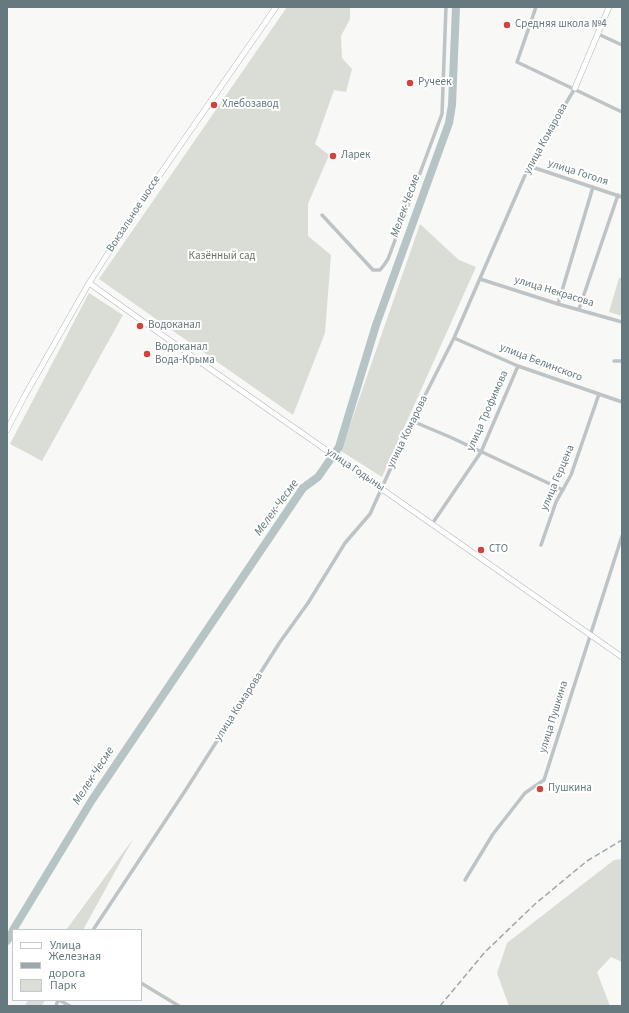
<!DOCTYPE html>
<meta charset="utf-8">
<style>
body{margin:0}
#map{position:relative;width:629px;height:1013px;overflow:hidden;background:#f8f8f6;font-family:"Source Sans 3",sans-serif}
canvas{display:block}
.frame{position:absolute;inset:0;border:8px solid #66797e;pointer-events:none}
.legend{position:absolute;left:12px;top:929px;width:130px;height:72px;box-sizing:border-box;background:#fff;border:1px solid #c2c9cb;margin:0;padding:5px 7px;list-style:none;font-size:12px;color:#66797e}
.legend li{display:flex;align-items:center;gap:8px;height:20px}
.legend b{width:20px;border:1px solid #c2c9cb}
</style>
<div id="map">
<canvas width="629" height="1013"></canvas>
<div class="frame"></div>
<ul class="legend">
<li><b style="height:5px;background:#fff"></b>Улица</li>
<li><b style="height:5px;background:#9ea7aa"></b>Железная дорога</li>
<li><b style="height:11px;background:#daddd6"></b>Парк</li>
</ul>
</div>
<script>
const g = document.querySelector('canvas').getContext('2d');
g.lineJoin = 'round';
function fill(path, color) {
  g.fillStyle = color;
  g.fill(path, 'evenodd');
}
function toPath(rows) {
  const path = new Path2D();
  for (const r of rows) {
    path.moveTo(r[0], r[1]);
    for (let i = 2; i < r.length; i += 2) path.lineTo(r[i], r[i + 1]);
  }
  return path;
}
function stroke(path, color, width, dash) {
  g.strokeStyle = color;
  g.lineWidth = width;
  g.lineCap = dash ? 'butt' : 'round';
  g.setLineDash(dash || []);
  g.stroke(path);
}
function drawText(font, color, halo, rows, align = 'center') {
  g.font = font + ' "Source Sans 3",sans-serif';
  g.lineWidth = 4;
  g.setLineDash([]);
  g.textBaseline = 'middle';
  g.strokeStyle = halo;
  g.fillStyle = color;
  for (const [text, x, y, turn = 0] of rows) {
    g.save();
    g.translate(x, y);
    g.rotate((+turn || 0) * Math.PI / 180);
    g.textAlign = isNaN(turn) ? turn : align;
    if (halo) g.strokeText(text, 0, 0);
    g.fillText(text, 0, 0);
    g.restore();
  }
}
fill(toPath([
 [287,7,351,7,350,9,350,19,341,36,342,58,352,69,346,92,334,90,315,144,329,155,308,204,308,236,331,255,325,333,293,415,99,279],
 [420,224,459,260,476,267,382,477,341,451],
 [619,278,622,278,622,316,609,312],
 [89,293,123,315,42,461,10,444],
 [133,839,83,930,66,930],
 [622,859,622,962,611,957,597,972,610,1006,509,1006,497,973,507,943,614,860],
 [28,1000,45,1000,42,1006,25,1006]
]), '#daddd6');
stroke(toPath([
 [13,930,92,800,303,488,318,477,339,447,376,325,449,123,452,105,456,7],
 [7,941,13,931]
]), '#b6c4c5', 8);
const secondary = toPath([
 [575,88,609,7],
 [89,283,196,359,622,657],
 [7,430,24,397,89,283,145,196,276,7]
]);
stroke(secondary, '#b0b8ba', 6);
stroke(toPath([
 [536,7,517,62,622,112],
 [598,34,622,45],
 [529,166,622,197],
 [322,215,373,270,380,270,384,265,388,259,442,114,446,7],
 [480,279,558,304,622,322],
 [558,304,593,187],
 [579,309,618,195],
 [454,338,518,366,622,402],
 [614,361,622,361],
 [412,421,450,437,563,490],
 [432,524,481,452,518,366],
 [541,545,556,502,571,475,599,394],
 [465,880,493,834,525,793,544,780,622,536],
 [93,930,187,788,280,642,308,603,345,543,370,514,412,421,454,338,529,166,575,88],
 [141,983,179,1006],
 [59,1000,70,1006],
 [56,1006,58,1000]
]), '#bec3c5', 3.5);
stroke(secondary, '#fff', 5);
stroke(toPath([
 [440,1006,485,952,535,904,587,861,622,840]
]), '#9ea7aa', 1.5, [6, 3]);
for (const [x, y, r, color] of [
 [507,25,4,"#d1433d"],
 [410,83,4,"#d1433d"],
 [214,105,4,"#d1433d"],
 [333,156,4,"#d1433d"],
 [140,326,4,"#d1433d"],
 [147,354,4,"#d1433d"],
 [481,550,4,"#d1433d"],
 [540,789,4,"#d1433d"]
]) {
  const dot = new Path2D();
  dot.arc(x, y, r, 0, 2 * Math.PI);
  g.fillStyle = color;
  g.fill(dot);
  stroke(dot, '#fff', 1.5);
}
drawText('11px', '#66797e', '#fff', [
 ["Средняя школа №4",515,25],
 ["Ручеек",418,83],
 ["Хлебозавод",222,105],
 ["Ларек",341,156],
 ["Водоканал",148,326],
 ["Водоканал",155,348],
 ["Вода-Крыма",155,361],
 ["СТО",489,550],
 ["Пушкина",548,789]
], 'left');
drawText('11px', '#66797e', '#fff', [
 ["улица Комарова",546,139,-61],
 ["улица Гоголя",578,173,18],
 ["Вокзальное шоссе",134,214,-57],
 ["улица Некрасова",554,292,17],
 ["улица Белинского",541,363,21],
 ["улица Трофимова",488,411,-66],
 ["улица Комарова",408,432,-64],
 ["улица Годыны",355,470,34],
 ["улица Герцена",558,478,-67],
 ["улица Комарова",239,707,-57],
 ["улица Пушкина",554,717,-73]
]);
drawText('11px', '#6c7765', '#fff', [
 ["Казённый сад",222,257]
]);
drawText('italic 12px', '#617778', '#fff', [
 ["Мелек-Чесме",406,206,-70],
 ["Мелек-Чесме",277,508,-54],
 ["Мелек-Чесме",94,776,-57]
]);
</script>
